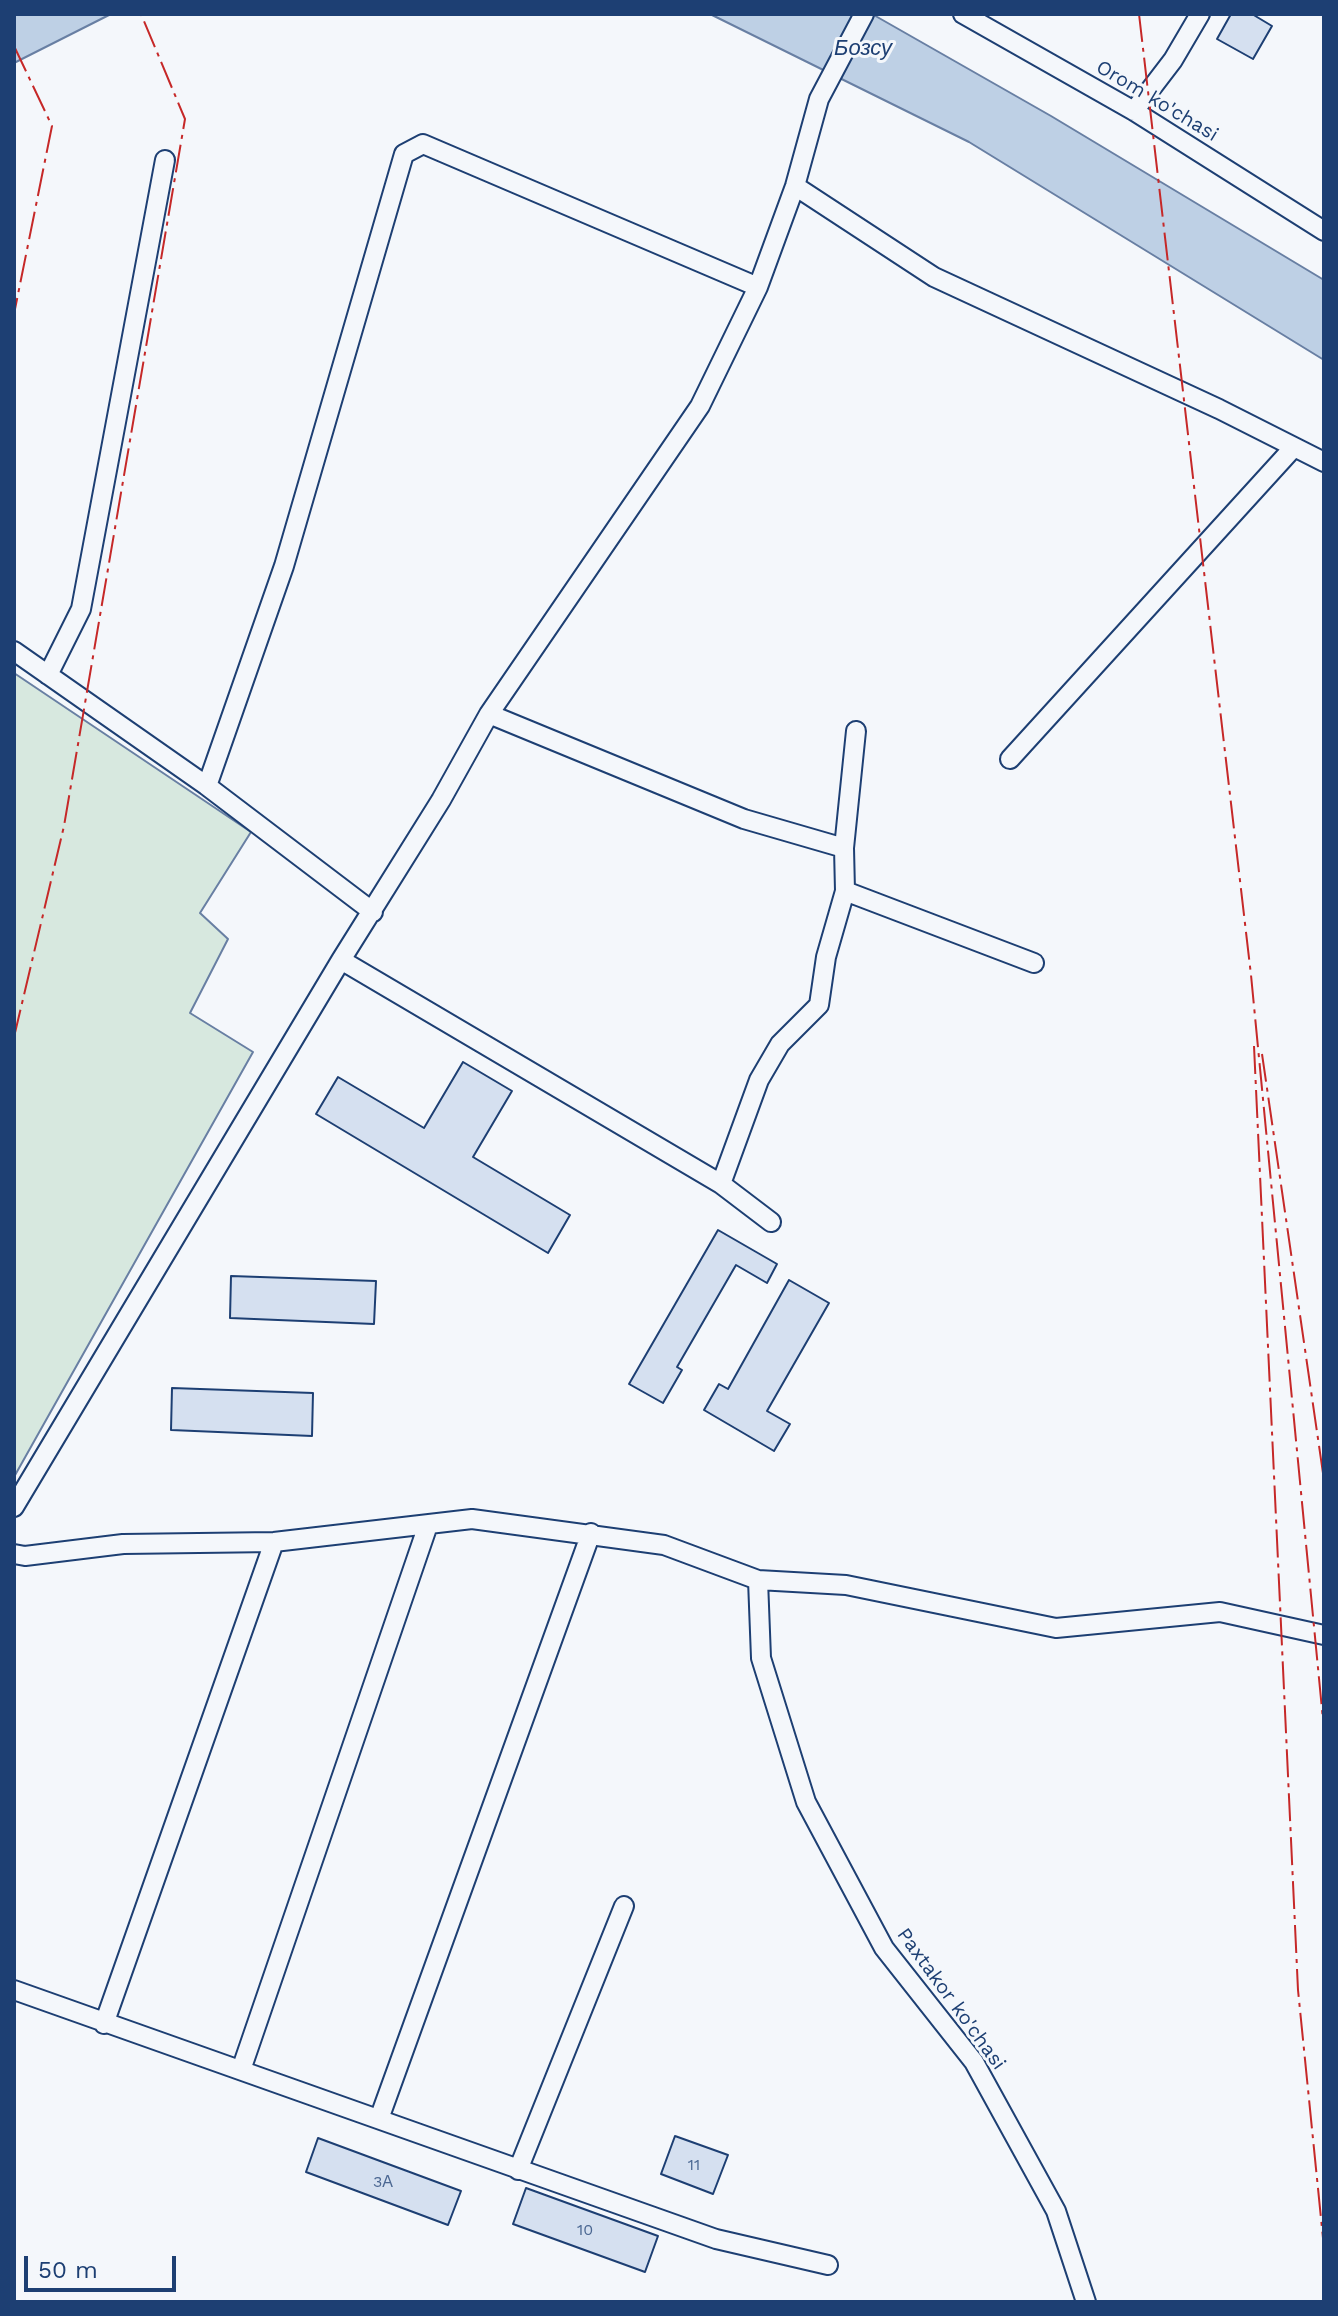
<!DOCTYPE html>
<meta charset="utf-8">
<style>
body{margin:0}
#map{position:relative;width:1338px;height:2316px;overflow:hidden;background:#f4f7fb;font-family:"Work Sans",sans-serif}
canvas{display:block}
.frame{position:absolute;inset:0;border:16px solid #1d3f73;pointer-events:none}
.scale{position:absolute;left:24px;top:2256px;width:152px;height:36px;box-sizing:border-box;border:4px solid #1d3f73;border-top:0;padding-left:10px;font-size:24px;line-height:28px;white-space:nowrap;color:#1d3f73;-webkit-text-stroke:6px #f4f7fb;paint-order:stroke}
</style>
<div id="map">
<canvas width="1338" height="2316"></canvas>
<div class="frame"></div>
<div class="scale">50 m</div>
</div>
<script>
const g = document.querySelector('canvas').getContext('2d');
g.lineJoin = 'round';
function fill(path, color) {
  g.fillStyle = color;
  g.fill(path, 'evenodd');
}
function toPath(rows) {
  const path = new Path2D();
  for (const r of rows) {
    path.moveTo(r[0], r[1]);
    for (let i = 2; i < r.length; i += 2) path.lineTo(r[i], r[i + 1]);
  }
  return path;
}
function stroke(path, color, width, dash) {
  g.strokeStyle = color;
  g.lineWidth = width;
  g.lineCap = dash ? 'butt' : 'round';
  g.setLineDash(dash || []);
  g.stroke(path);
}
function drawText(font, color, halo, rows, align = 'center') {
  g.font = font + ' "Work Sans",sans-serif';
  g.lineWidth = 6;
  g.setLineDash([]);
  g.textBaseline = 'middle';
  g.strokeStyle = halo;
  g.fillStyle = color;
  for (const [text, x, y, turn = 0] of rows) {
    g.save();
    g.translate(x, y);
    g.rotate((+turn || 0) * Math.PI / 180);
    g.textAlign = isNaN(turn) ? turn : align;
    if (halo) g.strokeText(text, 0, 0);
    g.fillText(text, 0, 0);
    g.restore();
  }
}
const green = toPath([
 [14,673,251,832,200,913,228,939,190,1013,253,1052,14,1477,14,673]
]);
fill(green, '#d7e8df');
stroke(green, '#687fa3', 2);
const water = toPath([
 [14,14,111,14,14,63,14,14],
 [710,14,872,14,1051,116,1324,280,1324,360,969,142,710,14]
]);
fill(water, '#bed0e5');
stroke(water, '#687fa3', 2);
const building = toPath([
 [1231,14,1252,14,1272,26,1253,59,1217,39,1231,14],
 [463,1062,512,1091,473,1157,570,1215,548,1253,316,1114,338,1077,424,1128,463,1062],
 [718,1230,777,1264,767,1283,736,1265,677,1367,682,1370,663,1403,629,1384,718,1230],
 [231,1276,376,1281,374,1324,230,1318,231,1276],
 [789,1280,829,1303,767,1411,790,1424,774,1451,704,1410,719,1384,728,1389,789,1280],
 [172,1388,313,1393,312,1436,171,1430,172,1388],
 [675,2136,728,2155,713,2194,661,2174,675,2136],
 [318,2138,461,2191,448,2225,306,2172,318,2138],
 [526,2188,658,2236,645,2272,513,2224,526,2188]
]);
fill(building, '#d5e0f0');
stroke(building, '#1d3f73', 2);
const minor = toPath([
 [963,14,1134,111,1324,231],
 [1134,111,1173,60,1200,14],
 [795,186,934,277,1219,409,1324,462],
 [14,651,207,786,373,912],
 [48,675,81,609,165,160],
 [489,714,744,819,844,848,845,891,826,957,819,1005,780,1044,759,1080,721,1184],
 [1010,759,1294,447],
 [207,786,284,566,404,154,423,144,758,287],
 [844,848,856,731],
 [845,891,1034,963],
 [341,960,721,1184,771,1222],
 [14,1507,341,960,441,800,489,714,700,406,758,287,795,186,819,99,864,14],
 [14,1554,25,1556,123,1544,274,1542,472,1519,664,1545,758,1580,846,1585,1056,1628,1220,1612,1324,1635],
 [758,1580,761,1658,806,1802,884,1948,974,2062,1056,2211,1086,2302],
 [14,1990,716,2239,828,2265],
 [104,2024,274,1542],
 [241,2070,428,1525],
 [379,2119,591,1533],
 [518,2170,624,1906]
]);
stroke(minor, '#1d3f73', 22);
stroke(minor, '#f4f7fb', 18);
stroke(toPath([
 [1139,14,1251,975,1324,1730],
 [14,46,52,126,14,314],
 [14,1037,64,826,185,119,141,14],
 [1254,1046,1298,1990,1324,2248],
 [1262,1054,1324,1480]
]), '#c62828', 2, [28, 6, 4, 6]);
drawText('16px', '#4b6792', null, [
 ["11",694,2165],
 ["3А",383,2182],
 ["10",585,2230]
]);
drawText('20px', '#1d3f73', '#f4f7fb', [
 ["Orom ko'chasi",1157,101,31],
 ["Paxtakor ko'chasi",951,1999,54]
]);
drawText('italic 22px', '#1d3f73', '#f4f7fb', [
 ["Бозсу",863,49]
]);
</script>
